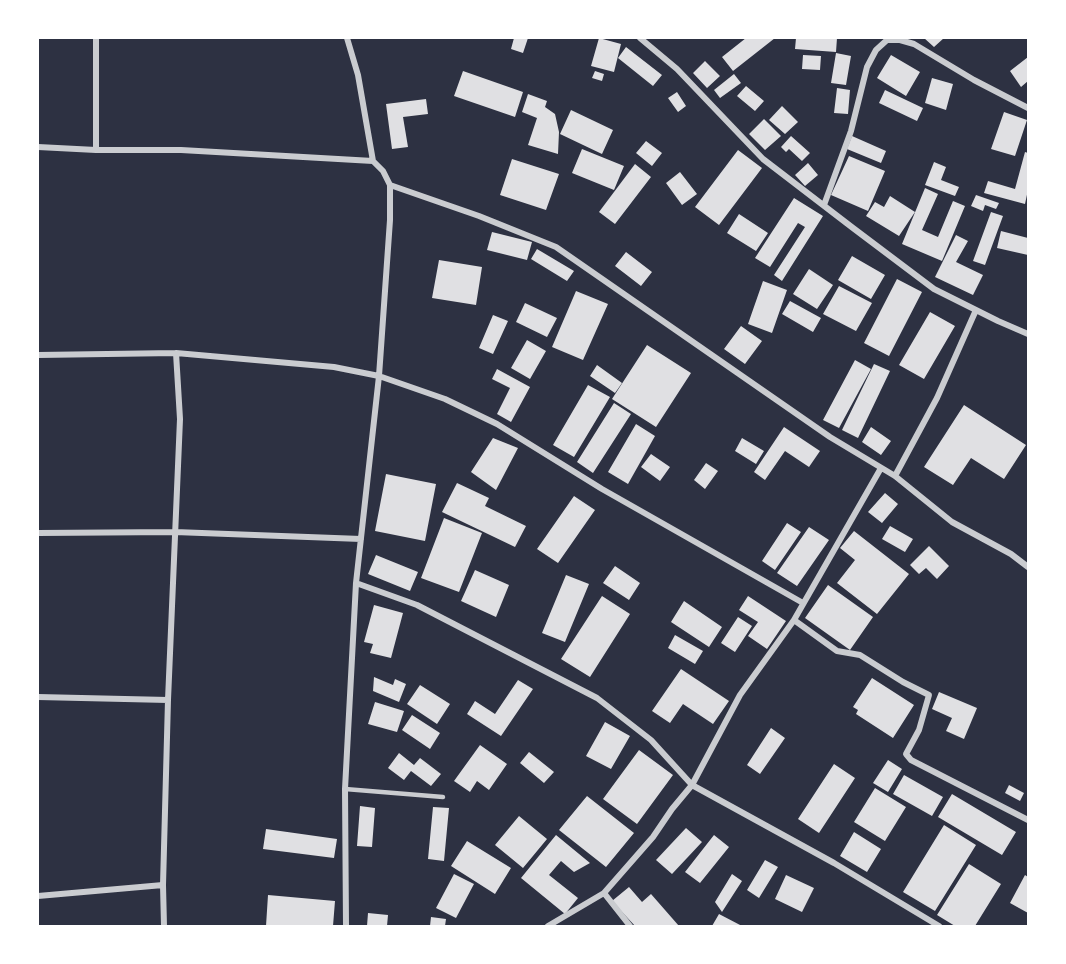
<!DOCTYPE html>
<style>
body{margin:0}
#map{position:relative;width:1066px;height:964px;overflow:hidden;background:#2d3142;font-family:"Work Sans",sans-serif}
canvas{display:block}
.frame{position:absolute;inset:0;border:39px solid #fff;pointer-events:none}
</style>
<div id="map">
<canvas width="1066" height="964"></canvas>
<div class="frame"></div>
</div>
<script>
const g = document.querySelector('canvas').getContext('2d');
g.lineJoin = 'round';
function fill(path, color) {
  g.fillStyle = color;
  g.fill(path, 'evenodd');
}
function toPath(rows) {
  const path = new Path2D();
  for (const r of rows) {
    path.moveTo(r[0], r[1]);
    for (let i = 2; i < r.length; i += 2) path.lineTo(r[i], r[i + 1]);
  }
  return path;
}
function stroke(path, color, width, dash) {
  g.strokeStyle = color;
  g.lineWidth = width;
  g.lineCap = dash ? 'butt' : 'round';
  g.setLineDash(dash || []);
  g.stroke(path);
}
fill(toPath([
 [514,38,528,38,523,53,511,49],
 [599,38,621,44,614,72,591,66],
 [746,38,775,38,733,71,722,57],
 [796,38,837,38,836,52,795,49],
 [924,38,944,38,934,47],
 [626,47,662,75,653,86,618,58],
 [836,53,851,56,846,85,831,83],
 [803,55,821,56,820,70,802,69],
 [891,55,920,72,906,96,877,78],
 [1028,57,1028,81,1021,87,1010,71],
 [705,61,720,76,707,88,693,73],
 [463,71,523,92,515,117,454,96],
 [595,71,604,74,602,81,592,78],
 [734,74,741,83,720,98,714,90],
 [932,78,953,84,946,110,925,103],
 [746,86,764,101,755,111,737,96],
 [837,88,850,90,848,114,834,113],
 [885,90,923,108,917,121,879,103],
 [677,92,686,106,678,112,668,98],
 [528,94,547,101,545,107,555,114,559,132,558,154,528,145,537,118,522,112],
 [426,99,428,114,403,117,408,147,392,149,386,104],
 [782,106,798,122,785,134,769,120],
 [571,110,613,130,602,154,560,134],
 [1004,112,1027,120,1015,156,991,149],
 [764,119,781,136,765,150,749,134],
 [791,136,810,153,802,161,789,149,786,152,781,147],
 [852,136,886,151,881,163,847,149],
 [646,141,662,153,652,166,636,153],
 [582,149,624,166,614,190,572,173],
 [738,150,762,168,719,225,695,207],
 [1025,152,1028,153,1028,190,1025,204,984,193,988,181,1015,189],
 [849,156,885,171,868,211,831,195],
 [512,159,559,174,546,210,500,195],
 [934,162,946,167,941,180,959,187,955,196,925,185],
 [808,163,818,175,805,186,795,175],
 [635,164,651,177,615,224,599,212],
 [680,172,697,194,682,205,666,183],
 [925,188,938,194,922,230,938,237,953,201,965,206,942,261,902,244],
 [976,195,999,203,996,209,985,205,983,211,971,206],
 [890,196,915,212,899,236,866,216,875,202,884,207],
 [794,198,823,216,782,281,774,275,805,227,798,223,770,267,755,258],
 [991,212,1003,216,985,265,973,261],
 [739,214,768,233,756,251,727,233],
 [1001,231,1028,238,1028,255,997,248],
 [492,232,532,242,527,260,487,250],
 [956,235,968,241,956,262,983,275,973,295,935,277],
 [537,249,574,271,567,281,531,259],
 [626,252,652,272,641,286,615,266],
 [852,256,885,275,871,299,838,280],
 [439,260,482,267,476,305,432,298],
 [809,269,833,285,817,309,793,294],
 [897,279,922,292,889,356,864,343],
 [763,281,787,290,772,333,748,324],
 [839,286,872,303,856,331,823,314],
 [576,291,608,304,583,360,552,347],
 [790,301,821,318,813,332,782,314],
 [525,303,557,318,547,337,516,322],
 [930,312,955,326,924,379,899,365],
 [493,315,508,321,493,354,479,348],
 [741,326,762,341,745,364,724,349],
 [527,340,546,351,530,379,511,368],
 [647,345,691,373,656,427,612,399],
 [855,360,871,369,839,428,823,420],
 [874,364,890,371,858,438,842,430],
 [597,365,622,383,615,393,590,376],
 [497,369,530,387,511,422,497,414,510,388,492,379],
 [588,385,610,397,574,457,553,445],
 [614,403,631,414,593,473,577,462],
 [964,405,1026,445,1004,479,971,458,953,485,924,467],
 [636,424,655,436,628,484,608,472],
 [784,427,820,451,809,467,785,451,765,480,754,472],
 [871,427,891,441,881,455,862,442],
 [493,438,518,448,496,490,471,472],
 [742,438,764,451,756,464,735,451],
 [651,454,670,467,660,481,641,467],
 [706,463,718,471,705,489,694,480],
 [386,474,436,484,425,541,375,531],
 [457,483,489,498,485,506,526,526,515,547,442,512],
 [885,493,898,504,882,523,868,512],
 [574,496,595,510,558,563,537,549],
 [444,518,482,533,459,592,421,578],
 [787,523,801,532,775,570,762,561],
 [890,526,913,539,905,552,882,539],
 [809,527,829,540,797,586,777,573],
 [854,531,909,574,877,614,837,583,855,560,840,548],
 [929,546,949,566,937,579,926,568,919,574,910,565],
 [376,555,418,572,410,591,368,574],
 [615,566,640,583,629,600,603,583],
 [475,570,509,585,496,617,461,601],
 [566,575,589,584,565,642,542,633],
 [828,585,873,617,850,650,805,618],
 [602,596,630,614,590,677,561,659],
 [748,596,786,621,767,649,748,636,758,622,739,610],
 [684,601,722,627,709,647,671,622],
 [374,605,403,613,391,658,370,653,373,644,364,642],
 [738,617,752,626,735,652,721,643],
 [675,635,703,651,695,664,668,648],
 [681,669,729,701,713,724,683,704,670,723,652,711],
 [374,677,393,685,395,679,406,684,399,702,373,691],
 [872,678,914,705,893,738,856,714,858,710,853,707],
 [518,680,533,689,501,736,467,714,475,701,495,714],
 [420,685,450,704,437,724,407,704],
 [939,692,977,708,964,739,946,731,952,718,932,709],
 [375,702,404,711,397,732,368,724],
 [412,715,440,733,430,749,402,730],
 [605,722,630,736,611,769,586,756],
 [771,728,785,738,760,774,747,765],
 [480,745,507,764,489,790,477,781,470,792,454,781],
 [639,750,673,775,637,824,603,799],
 [529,752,554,772,544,783,520,763],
 [399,753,414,765,420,758,441,774,431,786,411,771,404,780,388,768],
 [888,760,902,769,888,792,873,783],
 [834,764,855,778,819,833,798,819],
 [904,775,943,797,932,816,893,794],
 [1009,785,1024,793,1020,801,1005,793],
 [875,788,906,807,885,841,854,822],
 [952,794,1016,832,1002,855,938,817],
 [587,796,634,833,606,867,559,830],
 [360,806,375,808,372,847,357,846],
 [433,807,449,808,444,861,428,859],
 [519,816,547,839,523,868,495,845],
 [944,825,976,845,935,911,903,892],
 [686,828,702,842,672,874,656,860],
 [266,829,337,839,334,858,263,849],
 [854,832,881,849,867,872,840,856],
 [556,835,590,863,574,872,561,861,549,875,578,898,565,914,521,878],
 [714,835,729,847,700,883,685,872],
 [467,841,511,868,495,894,451,866],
 [765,860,778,867,759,898,747,890],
 [969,864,1001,884,975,926,955,926,937,915],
 [454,874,474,884,456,918,436,908],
 [732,874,742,881,722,912,715,902],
 [786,875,814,888,802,912,775,899],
 [1025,875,1028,877,1028,913,1010,903],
 [629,887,642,902,651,894,679,926,635,926,612,901],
 [268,895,335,901,333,926,266,926],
 [368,913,388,915,387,926,367,926],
 [719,914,742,926,712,926],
 [431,917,446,919,445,926,430,926]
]), '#e0e0e3');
stroke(toPath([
 [345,789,443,797]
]), '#caccd0', 4.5);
stroke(toPath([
 [96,38,96,150],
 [640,38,677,69,763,159,853,228,934,289,998,321,1028,334],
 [38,147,96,150,181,150,373,161],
 [390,185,479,216,556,247,830,437,895,476,952,522,1011,554,1028,567],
 [824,205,851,131,867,67,876,50,887,40,900,40,914,44,974,80,1028,108],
 [38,355,176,353,334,367,379,376,445,399,497,424,602,489,803,603],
 [895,476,937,398,976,310],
 [38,533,175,532,361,539],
 [356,583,417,605,597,698,651,740,692,785,834,863,939,926],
 [794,620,837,651,860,655,903,682,929,695,919,730,906,754,911,760,1028,820],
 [38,697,168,700],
 [604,893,630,926],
 [38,896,163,885],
 [164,926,163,885,168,700,180,419,176,353],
 [346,926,345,789,356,583,379,376,390,220,390,185,383,171,373,161,358,75,347,38],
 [548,926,604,893,653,837,672,809,692,785,740,695,794,620,881,468]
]), '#caccd0', 6);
</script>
